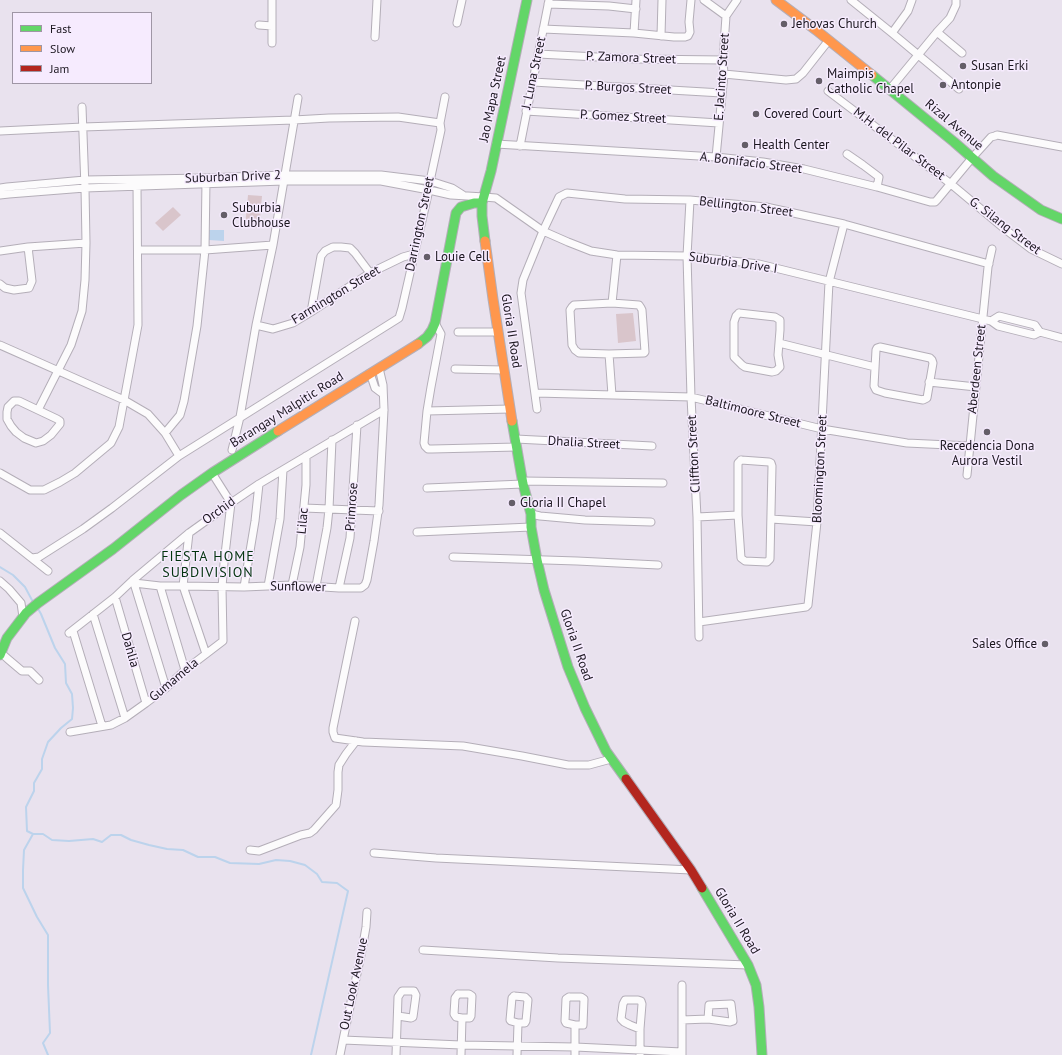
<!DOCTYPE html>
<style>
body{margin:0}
#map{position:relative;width:1062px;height:1055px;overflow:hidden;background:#e9e2ee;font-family:"PT Sans",sans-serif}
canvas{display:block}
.legend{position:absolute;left:12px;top:12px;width:140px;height:72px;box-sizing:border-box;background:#f6ebfe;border:1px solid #9f96a5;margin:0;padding:5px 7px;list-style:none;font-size:12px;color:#1c1720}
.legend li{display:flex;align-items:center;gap:8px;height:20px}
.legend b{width:20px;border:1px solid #9f96a5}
</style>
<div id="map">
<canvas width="1062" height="1055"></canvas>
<ul class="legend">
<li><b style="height:5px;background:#63d668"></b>Fast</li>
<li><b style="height:5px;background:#ff974d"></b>Slow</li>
<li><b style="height:5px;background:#b3261e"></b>Jam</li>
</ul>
</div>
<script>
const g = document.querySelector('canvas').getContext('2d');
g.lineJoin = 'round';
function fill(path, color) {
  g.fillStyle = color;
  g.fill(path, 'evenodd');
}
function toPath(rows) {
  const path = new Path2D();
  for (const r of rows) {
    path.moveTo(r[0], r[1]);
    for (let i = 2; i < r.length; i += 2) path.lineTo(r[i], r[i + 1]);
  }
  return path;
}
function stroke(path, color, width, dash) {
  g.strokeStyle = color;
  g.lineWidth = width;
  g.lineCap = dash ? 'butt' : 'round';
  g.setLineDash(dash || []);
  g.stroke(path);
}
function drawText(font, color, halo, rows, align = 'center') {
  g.font = font + ' "PT Sans",sans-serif';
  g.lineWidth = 3;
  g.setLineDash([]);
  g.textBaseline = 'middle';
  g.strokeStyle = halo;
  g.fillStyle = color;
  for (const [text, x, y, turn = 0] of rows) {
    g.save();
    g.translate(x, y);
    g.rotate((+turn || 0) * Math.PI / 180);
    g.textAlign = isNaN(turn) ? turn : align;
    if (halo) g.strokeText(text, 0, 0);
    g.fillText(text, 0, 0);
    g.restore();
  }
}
fill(toPath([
 [248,195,262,196,259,228,245,227],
 [173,207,181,215,163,231,155,223],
 [633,313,636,341,618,343,616,314]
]), '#d9c5cb');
fill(toPath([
 [209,230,224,230,224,241,209,240]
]), '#bcd3ec');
stroke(toPath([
 [0,567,13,575,25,587,33,602],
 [37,607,41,614,55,648,65,664,66,683,72,694,73,708,72,719,61,728,48,742,42,759,42,769,34,783,34,791,26,807,27,831,33,834,43,834,52,840,69,841,93,839,102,842,111,835,121,835,131,840,149,845,167,849,183,850,198,857,215,857,230,863,259,864,276,860,290,861,305,865,317,874,322,882,337,883,348,891,311,1055],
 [33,834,24,850,23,870,23,888,37,917,48,935,48,985,50,1033,43,1043,48,1055]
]), '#bcd3ec', 2);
const street = toPath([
 [704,0,726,16],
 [851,0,892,33,959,89],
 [548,4,609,6,636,9],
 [457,23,462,0],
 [259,25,272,26],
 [543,29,634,33,674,37,685,37,688,36,690,32,689,22,691,0],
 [937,32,962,53],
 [634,33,636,0],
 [892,33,908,11,912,0],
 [661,36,662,0],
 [375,37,377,0],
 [272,43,272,0],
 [538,54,637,59,723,60],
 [724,74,786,80,796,79,803,73,829,40],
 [533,82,722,93],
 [890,89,937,32,950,18,956,5,956,0],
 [828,91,951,184,1006,230,1031,249,1062,264],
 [526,111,719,123],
 [440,123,445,97],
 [0,131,83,127,294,120,329,118,398,117,440,123,441,130,430,181,429,190,402,308,399,318,179,456,112,508,83,529,39,557,32,558],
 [496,144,716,157,763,162,804,169,877,187,930,202,935,202,937,200,972,158,991,137,995,136,997,135,1062,147],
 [520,146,549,0],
 [847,154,863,165,879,177,877,187],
 [716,157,724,74,723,60,726,16,737,0],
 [0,188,7,187,85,180,206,178,284,175,381,175,430,181,452,188,463,195],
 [0,195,9,194,85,188,284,181,381,181,429,190,451,195,484,197,496,198,543,231,568,242,591,251,617,255,687,256,759,264,991,321,998,326,1034,335,1040,332],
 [690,200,687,256,691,397,697,517,699,637],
 [138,250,205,250,273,245],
 [0,251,28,247,86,243],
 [0,284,5,288,14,290,29,288,32,281,28,247],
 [612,303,639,305,641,308,642,310,645,352,644,353,609,354,579,353,575,350,572,345,570,310,572,307,574,305,612,303],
 [612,303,617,255],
 [311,312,321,256,325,251,333,247,341,247,350,248,355,253,370,273],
 [739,313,775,317,780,320,780,330,778,355,780,367,776,371,772,372,745,367,742,365,734,357,734,322,736,316,739,313],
 [991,321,999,316,1035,325,1040,332,1062,338],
 [435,323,441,334,431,387,427,411,424,443,425,446,428,449,432,449,517,447],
 [256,325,273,329,293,323,311,312,370,273,403,257,414,254],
 [458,332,498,332],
 [779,343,875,367],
 [0,345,124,400,148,414,165,433,179,456],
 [880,347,930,358,932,360,933,363,927,398,923,400,885,393,876,390,874,386,876,350,877,348,880,347],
 [609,354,612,395],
 [455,369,504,370],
 [370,373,375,388,383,394],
 [929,382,976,387],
 [536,393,691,397,822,429,907,443,970,446],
 [537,409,521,293,523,280,543,231,559,197,567,193,625,199,690,200,766,207,844,224,989,264],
 [38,410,19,401,14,401,8,407,7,412,7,419,11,426,16,432,24,438,36,443,43,441,51,435,60,424,60,421,57,419,38,410,71,345,82,311,85,280,86,243,85,188,82,107],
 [427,411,510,409],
 [165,433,180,415,184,401,197,326,205,250,206,181],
 [516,439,652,446],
 [232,450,240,417,256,325,273,245,298,98],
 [741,460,769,462,771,463,772,466,770,559,767,562,745,561,741,558,738,515,738,463,741,460],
 [0,473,30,490,44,490,60,482,75,473,111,443,119,427,138,325,137,184],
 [967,475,988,267,992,249],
 [523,481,663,483],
 [427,488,523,484],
 [304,508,379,511],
 [531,514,540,516,585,520,651,522],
 [697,517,738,515],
 [771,519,817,522],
 [417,532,531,527],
 [0,533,48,571],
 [189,533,183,586,206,654],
 [453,557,577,561,658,565],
 [133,580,166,688],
 [0,581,9,589,21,603,23,617],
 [134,583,160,586,183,586,244,587,292,585,339,588,361,588,365,585,367,580,374,541,379,505,384,410,383,385,379,368],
 [292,585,300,547,306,485,306,456],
 [160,586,185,670],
 [268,586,280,519,283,470],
 [316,586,327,528,329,509,332,440],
 [244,587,255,521,259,484],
 [339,588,350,538,357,425],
 [115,597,146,703],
 [93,614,125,718],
 [355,621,333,728,333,732,335,738,363,742,463,746,522,756,568,765,589,765,611,759],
 [699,622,806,607,808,605,817,522,829,282,844,224],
 [73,631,102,726],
 [69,633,115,597,133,580,189,533,231,503,259,484,384,410],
 [1,653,9,660,22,671,30,671,39,680],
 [70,732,111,725,125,718,146,703,166,688,185,670,223,641,222,587,224,563,231,503,212,473],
 [250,850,259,851,301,835,310,833,314,830,336,805,338,790,338,772,339,765,346,754,356,741],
 [374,853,436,858,691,870],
 [423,950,558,958,748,965],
 [682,985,682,1055],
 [458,994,469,994,472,996,471,1016,470,1018,462,1018,456,1017,454,1014,455,998,458,994],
 [514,996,525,997,528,1000,526,1021,525,1023,518,1023,511,1021,510,1020,512,998,514,996],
 [569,997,581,997,584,999,583,1025,575,1025,566,1023,565,1021,566,999,569,997],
 [682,1020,708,1019,730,1022,733,1021,731,1004,709,1005,708,1019],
 [343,1040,461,1045,575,1047,682,1052],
 [340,1055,343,1040,362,950,366,927,367,912],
 [396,1055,398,997,402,991,414,991,416,995,413,1017,411,1018,398,1016],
 [461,1055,462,1018],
 [517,1055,518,1023],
 [575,1055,575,1025],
 [640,1055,640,1029,642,1004,641,1001,638,1000,625,1000,623,1004,621,1019,624,1022,630,1025,640,1029]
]);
const fast = toPath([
 [872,75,954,142,993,176,1041,210,1062,219],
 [485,241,482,216,482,203,491,171,527,0],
 [418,344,427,337,432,330,435,323,456,213,461,207,474,203,482,203],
 [512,421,523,484,531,514,531,527,537,560,544,590,568,667,585,708,606,751,626,779],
 [0,655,7,638,26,613,38,603,113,549,181,495,212,473,278,431],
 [702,888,748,965,756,985,759,1007,762,1055]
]);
const slow = toPath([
 [776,0,816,30,872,75],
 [485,241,493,299,512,421],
 [278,431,418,344]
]);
const jam = toPath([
 [626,779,691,870,702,888]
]);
stroke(street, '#b4aeb8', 9);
stroke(fast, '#b4aeb8', 11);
stroke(slow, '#b4aeb8', 11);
stroke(jam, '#b4aeb8', 11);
stroke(street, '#fcfbfc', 7);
stroke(fast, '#63d668', 9);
stroke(slow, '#ff974d', 9);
stroke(jam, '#b3261e', 9);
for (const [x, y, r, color] of [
 [784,24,4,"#645e68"],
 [963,66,4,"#645e68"],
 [819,81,4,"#645e68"],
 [943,85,4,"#645e68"],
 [756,114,4,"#645e68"],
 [745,145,4,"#645e68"],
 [224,215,4,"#645e68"],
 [427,257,4,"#645e68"],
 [987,432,4,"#645e68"],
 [512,503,4,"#645e68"],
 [1045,644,4,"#645e68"]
]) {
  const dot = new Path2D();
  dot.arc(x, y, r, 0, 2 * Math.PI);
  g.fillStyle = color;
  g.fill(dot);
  stroke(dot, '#f6ebfe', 1.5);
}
drawText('13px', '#1c1720', '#f6ebfe', [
 ["Jehovas Church",792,24],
 ["Susan Erki",971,66],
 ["Maimpis",827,74],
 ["Catholic Chapel",827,89],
 ["Antonpie",951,85],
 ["Covered Court",764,114],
 ["Health Center",753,145],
 ["Suburbia",232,208],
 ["Clubhouse",232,223],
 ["Louie Cell",435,257],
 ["Recedencia Dona",987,446,"center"],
 ["Aurora Vestil",987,461,"center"],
 ["Gloria II Chapel",520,503],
 ["Sales Office",1037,644,"right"]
], 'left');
drawText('13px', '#1c1720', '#f6ebfe', [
 ["P. Zamora Street",631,58,2],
 ["J. Luna Street",534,73,-78],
 ["E. Jacinto Street",722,77,-86],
 ["P. Burgos Street",628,88,3],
 ["Jao Mapa Street",493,99,-78],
 ["P. Gomez Street",623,117,3],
 ["Rizal Avenue",954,125,40],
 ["M.H. del Pilar Street",899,144,37],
 ["A. Bonifacio Street",751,163,7],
 ["Suburban Drive 2",233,177,-2],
 ["Bellington Street",746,207,7],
 ["Darrington Street",420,224,-78],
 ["G. Silang Street",1005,226,37],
 ["Suburbia Drive I",733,263,8],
 ["Farmington Street",336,295,-31],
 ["Gloria II Road",511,331,81],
 ["Aberdeen Street",977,369,-84],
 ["Barangay Malpitic Road",287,410,-32],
 ["Baltimoore Street",753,412,14],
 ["Dhalia Street",584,443,3],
 ["Cliffton Street",694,454,-93],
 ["Bloomington Street",820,469,-87],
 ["Primrose",352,507,-86],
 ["Orchid",219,511,-36],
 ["Lilac",303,521,-85],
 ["Sunflower",298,587,1],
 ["Gloria II Road",576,645,71],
 ["Dahlia",130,650,74],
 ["Gumamela",174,680,-40],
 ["Gloria II Road",737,921,59],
 ["Out Look Avenue",354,984,-78]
]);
g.letterSpacing = '1px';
drawText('14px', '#03330e', '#f6ebfe', [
 ["FIESTA HOME",208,557],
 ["SUBDIVISION",208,573]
]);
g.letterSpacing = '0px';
</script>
